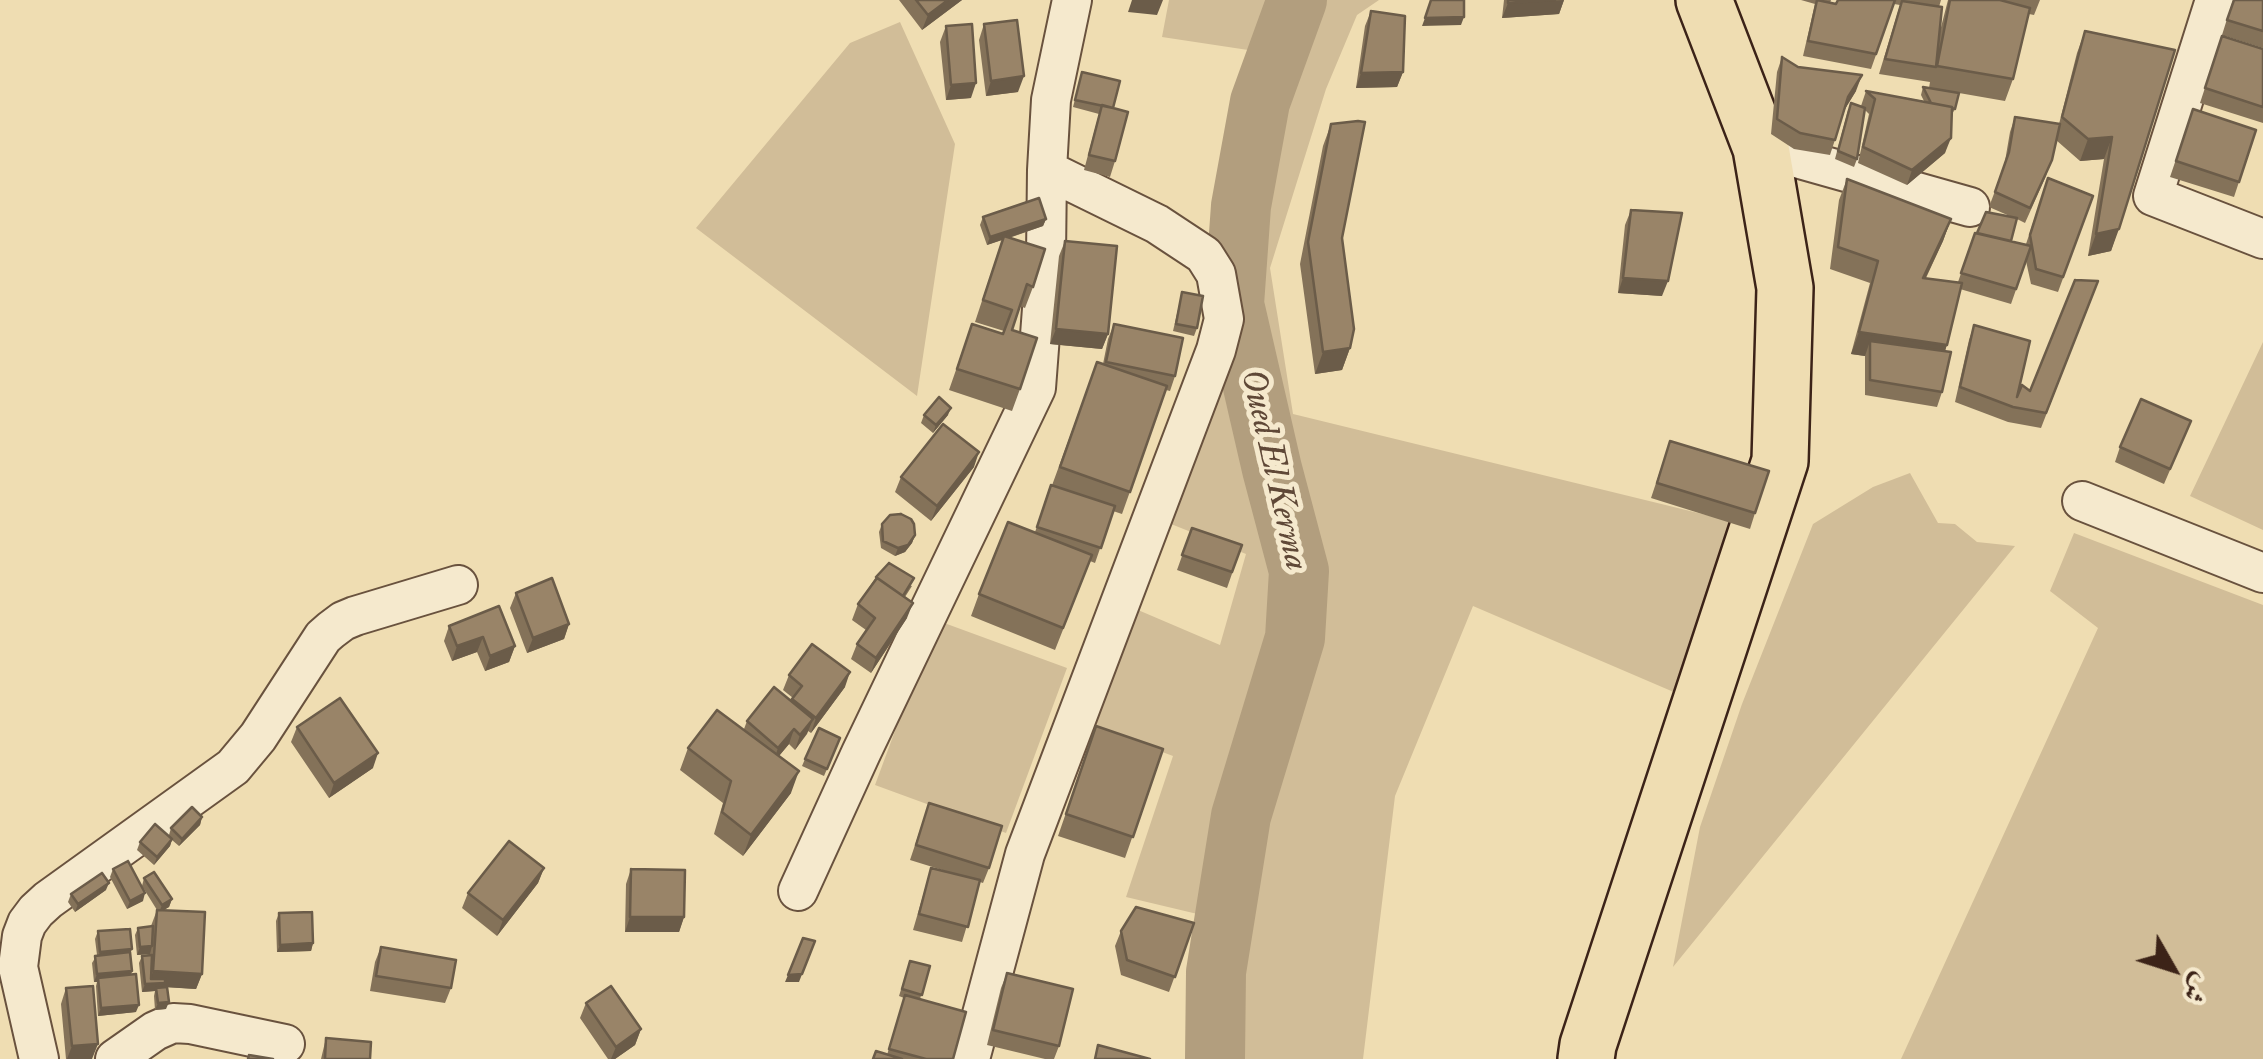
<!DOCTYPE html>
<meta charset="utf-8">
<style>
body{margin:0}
#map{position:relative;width:2263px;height:1059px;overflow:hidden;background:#efddb2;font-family:"IM FELL Double Pica",Amiri,serif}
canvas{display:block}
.north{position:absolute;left:2123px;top:919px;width:100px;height:100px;-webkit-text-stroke:8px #f5e9cd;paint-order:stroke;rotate:129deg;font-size:28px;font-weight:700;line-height:40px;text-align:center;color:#3c2318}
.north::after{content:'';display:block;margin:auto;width:35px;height:45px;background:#3c2318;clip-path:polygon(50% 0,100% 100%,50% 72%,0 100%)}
</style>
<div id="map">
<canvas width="2263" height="1059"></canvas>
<div class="north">ش</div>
</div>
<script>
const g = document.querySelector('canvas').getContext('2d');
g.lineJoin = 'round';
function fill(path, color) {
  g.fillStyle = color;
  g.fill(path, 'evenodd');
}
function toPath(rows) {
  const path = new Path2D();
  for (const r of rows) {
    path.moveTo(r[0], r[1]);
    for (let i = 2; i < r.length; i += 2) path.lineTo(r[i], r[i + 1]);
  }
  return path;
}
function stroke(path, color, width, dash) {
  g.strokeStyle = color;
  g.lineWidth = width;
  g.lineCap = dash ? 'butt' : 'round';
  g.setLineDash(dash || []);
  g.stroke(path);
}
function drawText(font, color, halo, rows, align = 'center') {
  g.font = font + ' "IM FELL Double Pica",serif';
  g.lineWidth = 10;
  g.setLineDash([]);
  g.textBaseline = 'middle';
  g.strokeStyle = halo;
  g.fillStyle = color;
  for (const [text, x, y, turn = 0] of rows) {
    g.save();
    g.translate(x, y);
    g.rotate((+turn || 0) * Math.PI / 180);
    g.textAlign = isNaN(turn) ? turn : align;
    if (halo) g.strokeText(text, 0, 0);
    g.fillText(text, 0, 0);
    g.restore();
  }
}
fill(toPath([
 [1169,0,1285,0,1268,53,1162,37],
 [1312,0,1379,0,1357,15,1326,89,1270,268,1293,414,1731,521,1676,693,1473,606,1395,796,1363,1059,1215,1059,1216,972,1241,817,1295,638,1299,572,1272,469,1234,304,1279,96],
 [900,22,955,144,917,396,696,228,850,43],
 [1230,339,1285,566,1284,633,1231,815,1210,917,1126,897,1173,756,1095,727,1138,610,1220,645,1246,554,1166,522],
 [2263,342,2263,530,2190,496],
 [1910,473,1938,523,1955,524,1977,542,2015,546,1673,967,1700,827,1742,704,1813,524,1873,487],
 [2074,533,2263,605,2263,1059,1901,1059,2098,628,2050,591],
 [936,620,1067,668,1006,833,875,785]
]), '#d1bd98');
stroke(toPath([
 [1215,1059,1216,972,1241,816,1295,638,1299,571,1272,469,1234,304,1241,206,1260,102,1297,0]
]), '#b29e7e', 60);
const minor = toPath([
 [2215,0,2153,196,2263,239],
 [1761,148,1970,207],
 [2082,501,2263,573],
 [798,891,861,753,1036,388,1046,256,1047,170,1051,100,1072,0],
 [39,1059,18,967,22,936,27,923,36,911,48,900,233,767,258,737,323,637,331,630,343,621,355,616,458,585],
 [115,1059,155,1031,173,1023,190,1024,285,1044],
 [970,1059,1025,854,1216,350,1224,319,1216,274,1204,255,1157,224,1047,170]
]);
const primary = toPath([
 [1586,1059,1588,1045,1780,461,1785,288,1761,148,1704,0]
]);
stroke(minor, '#69523e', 42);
stroke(primary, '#3c2318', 60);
stroke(minor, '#f5e9cd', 38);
stroke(primary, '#efddb2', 55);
fill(toPath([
 [899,0,962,0,922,30],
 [1504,0,1564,0,1559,14,1502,18],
 [1801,0,1831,0,1830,3,1836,4,1838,0,1941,0,1939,7,1939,35,1948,0,2040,0,2034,15,2029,14,2013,79,2005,101,1959,93,1955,109,1951,116,1945,153,1907,185,1858,163,1869,114,1865,110,1857,159,1854,167,1835,159,1848,110,1861,106,1866,91,1924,101,1921,95,1923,87,1929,88,1930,82,1879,74,1900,5,1894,4,1871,69,1803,56,1815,4],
 [2233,0,2263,0,2263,48,2222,35],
 [1371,11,1403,72,1397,87,1356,88,1365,26],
 [984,24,1018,92,986,96,979,40],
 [946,26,971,98,946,100,940,42],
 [2085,31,2175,50,2111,251,2088,256,2104,159,2080,161,2056,140,2046,176,2025,223,2017,219,2011,241,2026,244,2048,178,2093,196,2058,292,2031,284,2026,261,2011,304,1960,289,1945,352,1942,392,1937,407,1865,395,1865,356,1851,354,1870,283,1830,269,1839,200,1847,179,1951,219,1943,241,1926,278,1958,282,1975,233,1977,233,2012,217,1989,207,2004,167,2010,132,2015,117,2059,124,2077,53],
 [2222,36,2263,49,2263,123,2200,103],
 [1782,57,1798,67,1856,91,1845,109,1830,155,1794,149,1771,134,1777,72],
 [1082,72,1113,108,1115,161,1110,177,1084,170,1099,114,1073,107],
 [2193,109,2256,130,2234,197,2170,177],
 [1331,124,1350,348,1342,370,1315,374,1300,264,1323,146],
 [1631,210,1662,296,1618,293,1625,225],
 [983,217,1046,219,1043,226,1009,238,1033,287,1025,308,1020,306,1012,330,1020,389,1012,411,949,390,972,324,1003,334,1004,331,975,322,1002,240,987,245,980,225],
 [1065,241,1108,334,1102,349,1050,344,1059,256],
 [2098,281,2041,428,2008,422,1955,402,1969,340,1974,325,2017,397,2030,391],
 [1182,292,1197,328,1194,336,1173,331],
 [1114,324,1175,376,1170,391,1166,390,1122,514,1113,511,1095,563,1090,561,1055,650,971,616,979,594,1035,532,1097,362,1103,364,1108,339],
 [924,415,948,415,933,433,921,423],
 [2191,421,2164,484,2115,462,2120,447],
 [1670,441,1755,513,1750,529,1651,498],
 [974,467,931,521,895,492,901,477],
 [882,524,915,535,912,543,905,552,895,556,881,548,879,532],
 [1192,528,1242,545,1227,588,1177,570],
 [876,577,912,586,905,597,907,618,871,673,851,659,857,644,866,630,852,620,858,604],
 [516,593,569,624,564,639,527,653,510,608],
 [449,626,515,646,509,662,485,671,477,652,452,661,444,641],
 [789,675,845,687,811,733,808,731,795,750,789,744,779,756,791,793,743,856,714,834,723,803,680,770,688,748,744,729,747,721,792,702,793,698,783,690],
 [1096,726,1163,749,1125,858,1058,836],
 [297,727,373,768,329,798,291,742],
 [840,738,824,776,802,766,805,759],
 [929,803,989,868,983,883,980,882,962,942,913,930,931,868,952,873,910,860],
 [202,817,200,825,179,846,172,840,170,846,154,865,137,850,140,842,169,835,171,828],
 [544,868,538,883,497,936,462,908,468,893],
 [113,869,143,901,127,909,110,877],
 [631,869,684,917,679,932,625,932,626,884],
 [144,878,172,899,169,907,163,910,202,974,196,989,167,987,166,1009,155,1010,154,996,155,991,142,992,139,963,142,956,150,954,137,955,135,935,138,928,151,926,157,910,142,886],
 [106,890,75,912,68,902,71,894],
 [279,913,313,943,311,951,277,952,276,921],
 [1194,923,1169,992,1121,975,1115,946,1121,931],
 [98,931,130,954,132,971,131,975,136,1012,98,1016,96,986,97,982,94,982,92,963,97,955,95,939],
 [381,947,451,988,445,1003,370,991,375,962],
 [910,961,930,966,920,999,953,1059,873,1059,887,1055,904,998,899,996],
 [1007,973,1059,1046,1054,1059,1045,1059,987,1045,1001,988],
 [66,988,92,1059,66,1059,61,1004],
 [586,1003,641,1029,635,1045,615,1059,608,1059,580,1018],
 [326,1038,370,1059,321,1059]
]), '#847259');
fill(toPath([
 [948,0,962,0,922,30,928,15],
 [1132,0,1163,0,1157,15,1128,12],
 [1564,0,1559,14,1502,18,1508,3],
 [1464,17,1461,25,1422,26,1425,18],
 [1403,72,1397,87,1356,88,1361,73],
 [1862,75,1856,91,1843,112,1848,97],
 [1024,76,1018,92,986,96,991,81],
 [976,83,971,98,946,100,951,85],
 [2112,137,2104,159,2080,161,2088,139],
 [1951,138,1945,153,1907,185,1912,170],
 [1046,219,1043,226,987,245,990,237],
 [1951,219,1943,241,1915,300,1923,278],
 [2119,229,2111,251,2088,256,2096,234],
 [1623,278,1668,281,1662,296,1618,293],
 [1056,329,1108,334,1102,349,1050,344],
 [1859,332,1947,345,1939,366,1870,341,1865,356,1851,354],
 [1350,348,1342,370,1315,374,1323,352],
 [951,408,948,415,933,433,936,425],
 [979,452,974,467,931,521,937,506],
 [915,535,912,543,905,552,895,556,898,548],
 [913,603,907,618,871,673,876,658],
 [569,624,564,639,527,653,533,638],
 [483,637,477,652,452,661,457,646],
 [515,646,509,662,485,671,490,656],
 [850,672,845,687,811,733,816,718],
 [813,719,807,734,795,750,800,735],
 [794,729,789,744,773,763,778,748],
 [378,753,373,768,329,798,334,783],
 [799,771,791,793,743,856,751,835],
 [202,817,200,825,179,846,182,839],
 [172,839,170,846,154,865,157,857],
 [544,868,538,883,497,936,503,920],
 [109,883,106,890,75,912,78,904],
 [145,893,143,901,127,909,130,901],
 [172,899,169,907,159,913,162,905],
 [630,917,684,917,679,932,625,932],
 [815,941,799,982,785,982,788,975],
 [313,943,311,951,277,952,280,945],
 [152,946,150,954,137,955,140,947],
 [132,949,129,956,97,959,100,952],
 [132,971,129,979,98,978,97,982,94,982,97,974],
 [153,971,202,974,196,989,163,987,156,988,155,991,142,992,145,984,149,984],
 [169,1002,166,1009,155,1010,158,1003],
 [139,1005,136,1012,98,1016,101,1008],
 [641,1029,635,1045,615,1059,611,1059,616,1047],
 [98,1044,92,1059,67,1059,72,1046]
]), '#6b5c49');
const building = toPath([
 [916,0,948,0,928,15,916,0],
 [1431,0,1464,0,1464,17,1425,18,1431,0],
 [1508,0,1555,0,1508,3,1508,0],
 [1817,0,1836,4,1838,0,1895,0,1876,54,1808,41,1817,0],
 [1950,0,2000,0,2030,8,2013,79,1937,66,1950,0],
 [2234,0,2263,0,2263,31,2227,20,2234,0],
 [1902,1,1942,7,1936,67,1885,59,1902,1],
 [1371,11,1405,16,1403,72,1361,73,1371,11],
 [1017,20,1024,76,991,81,984,24,1017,20],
 [972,24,976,83,951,85,946,26,972,24],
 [2085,31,2175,50,2119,229,2096,234,2112,137,2088,139,2062,117,2085,31],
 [2222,36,2263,49,2263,107,2205,88,2222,36],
 [1782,57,1798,67,1862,75,1848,97,1835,140,1800,133,1777,119,1782,57],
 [1082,72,1120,81,1113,108,1075,100,1082,72],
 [1923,87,1959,93,1955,109,1952,108,1952,107,1931,103,1923,87],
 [1866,91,1952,107,1951,138,1912,170,1863,147,1875,99,1866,91],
 [1851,103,1865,108,1857,159,1838,151,1851,103],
 [1102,105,1128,112,1115,161,1089,155,1102,105],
 [2193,109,2256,130,2239,182,2176,161,2193,109],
 [2015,117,2060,124,2052,160,2030,208,1995,192,2009,152,2015,117],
 [1358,121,1365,122,1342,238,1354,329,1350,348,1323,352,1308,242,1331,124,1358,121],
 [2048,178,2093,196,2063,277,2036,269,2030,235,2048,178],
 [1847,179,1951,219,1923,278,1962,283,1947,345,1859,332,1878,261,1838,247,1847,179],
 [1039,198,1046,219,990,237,983,217,1039,198],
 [1631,210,1682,213,1668,281,1623,278,1631,210],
 [1986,212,2017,218,2011,241,1977,233,1986,212],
 [1975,233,2031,246,2016,289,1961,273,1975,233],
 [1004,236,1045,249,1033,287,1027,284,1012,330,1037,338,1020,389,957,369,972,324,1003,334,1012,310,983,300,1004,236],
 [1065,241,1117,246,1108,334,1056,329,1065,241],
 [2075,280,2098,281,2046,413,2013,407,1960,387,1974,325,2030,341,2017,397,2022,385,2030,391,2075,280],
 [1182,292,1203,296,1197,328,1176,324,1182,292],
 [1114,324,1183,338,1175,376,1106,362,1114,324],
 [1870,341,1951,352,1942,392,1870,380,1870,341],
 [1097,362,1167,386,1130,492,1060,467,1097,362],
 [939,397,951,408,936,425,924,415,939,397],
 [2141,399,2191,421,2170,469,2120,447,2141,399],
 [943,424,979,452,937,506,901,477,943,424],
 [1670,441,1769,471,1755,513,1657,483,1670,441],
 [1051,485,1115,506,1101,548,1037,527,1051,485],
 [901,514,911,519,914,524,915,535,908,545,898,548,883,541,882,524,890,515,901,514],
 [1008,522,1092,555,1063,628,979,594,1008,522],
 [1192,528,1242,545,1232,572,1182,555,1192,528],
 [889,563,914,578,903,596,876,577,889,563],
 [552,578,569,624,533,638,516,593,552,578],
 [877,578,913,603,876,658,857,644,875,618,858,604,877,578],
 [499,606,515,646,490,656,483,637,457,646,449,626,499,606],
 [812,644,850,672,816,718,792,699,802,686,789,675,812,644],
 [774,687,813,719,800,735,794,729,778,748,747,721,774,687],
 [340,698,378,753,334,783,297,727,340,698],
 [717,710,799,771,751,835,722,812,731,781,688,748,717,710],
 [1096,726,1163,749,1133,837,1066,814,1096,726],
 [819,728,840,738,827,769,805,759,819,728],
 [929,803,1002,826,989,868,916,845,929,803],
 [192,807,202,817,182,839,171,828,192,807],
 [155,824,172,839,157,857,140,842,155,824],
 [509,841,544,868,503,920,468,893,509,841],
 [128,861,145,893,130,901,113,869,128,861],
 [931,868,980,880,968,927,919,914,931,868],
 [631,869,685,870,684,917,630,917,631,869],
 [154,872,172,899,162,905,144,878,154,872],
 [102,873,109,883,78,904,71,894,102,873],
 [1136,907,1194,923,1175,977,1127,960,1121,931,1136,907],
 [157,910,205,912,202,974,153,971,157,910],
 [312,912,313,943,280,945,279,913,312,912],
 [153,926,152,946,140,947,138,928,153,926],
 [130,929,132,949,100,952,98,931,130,929],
 [803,938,815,941,802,974,788,975,803,938],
 [381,947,456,960,451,988,376,976,381,947],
 [130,952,132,971,97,974,95,956,130,952],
 [152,955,151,979,165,979,165,983,145,984,142,956,152,955],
 [910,961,930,966,922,995,902,989,910,961],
 [1007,973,1073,989,1059,1046,993,1030,1007,973],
 [136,974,139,1005,101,1008,98,978,136,974],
 [93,986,98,1044,72,1046,66,988,93,986],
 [611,986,641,1029,616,1047,586,1003,611,986],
 [167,987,169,1002,158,1003,156,988,167,987],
 [905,995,966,1012,953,1059,926,1059,889,1049,905,995],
 [326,1038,371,1042,370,1059,325,1059,326,1038],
 [1098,1045,1150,1059,1095,1059,1098,1045],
 [876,1051,902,1059,873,1059,876,1051],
 [249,1055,273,1059,248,1059,249,1055]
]);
fill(building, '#998468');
stroke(building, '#6b5c49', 2.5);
drawText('italic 35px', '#5f4837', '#f5e9cd', [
 ["Oued El Kerma",1272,470,77]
]);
</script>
